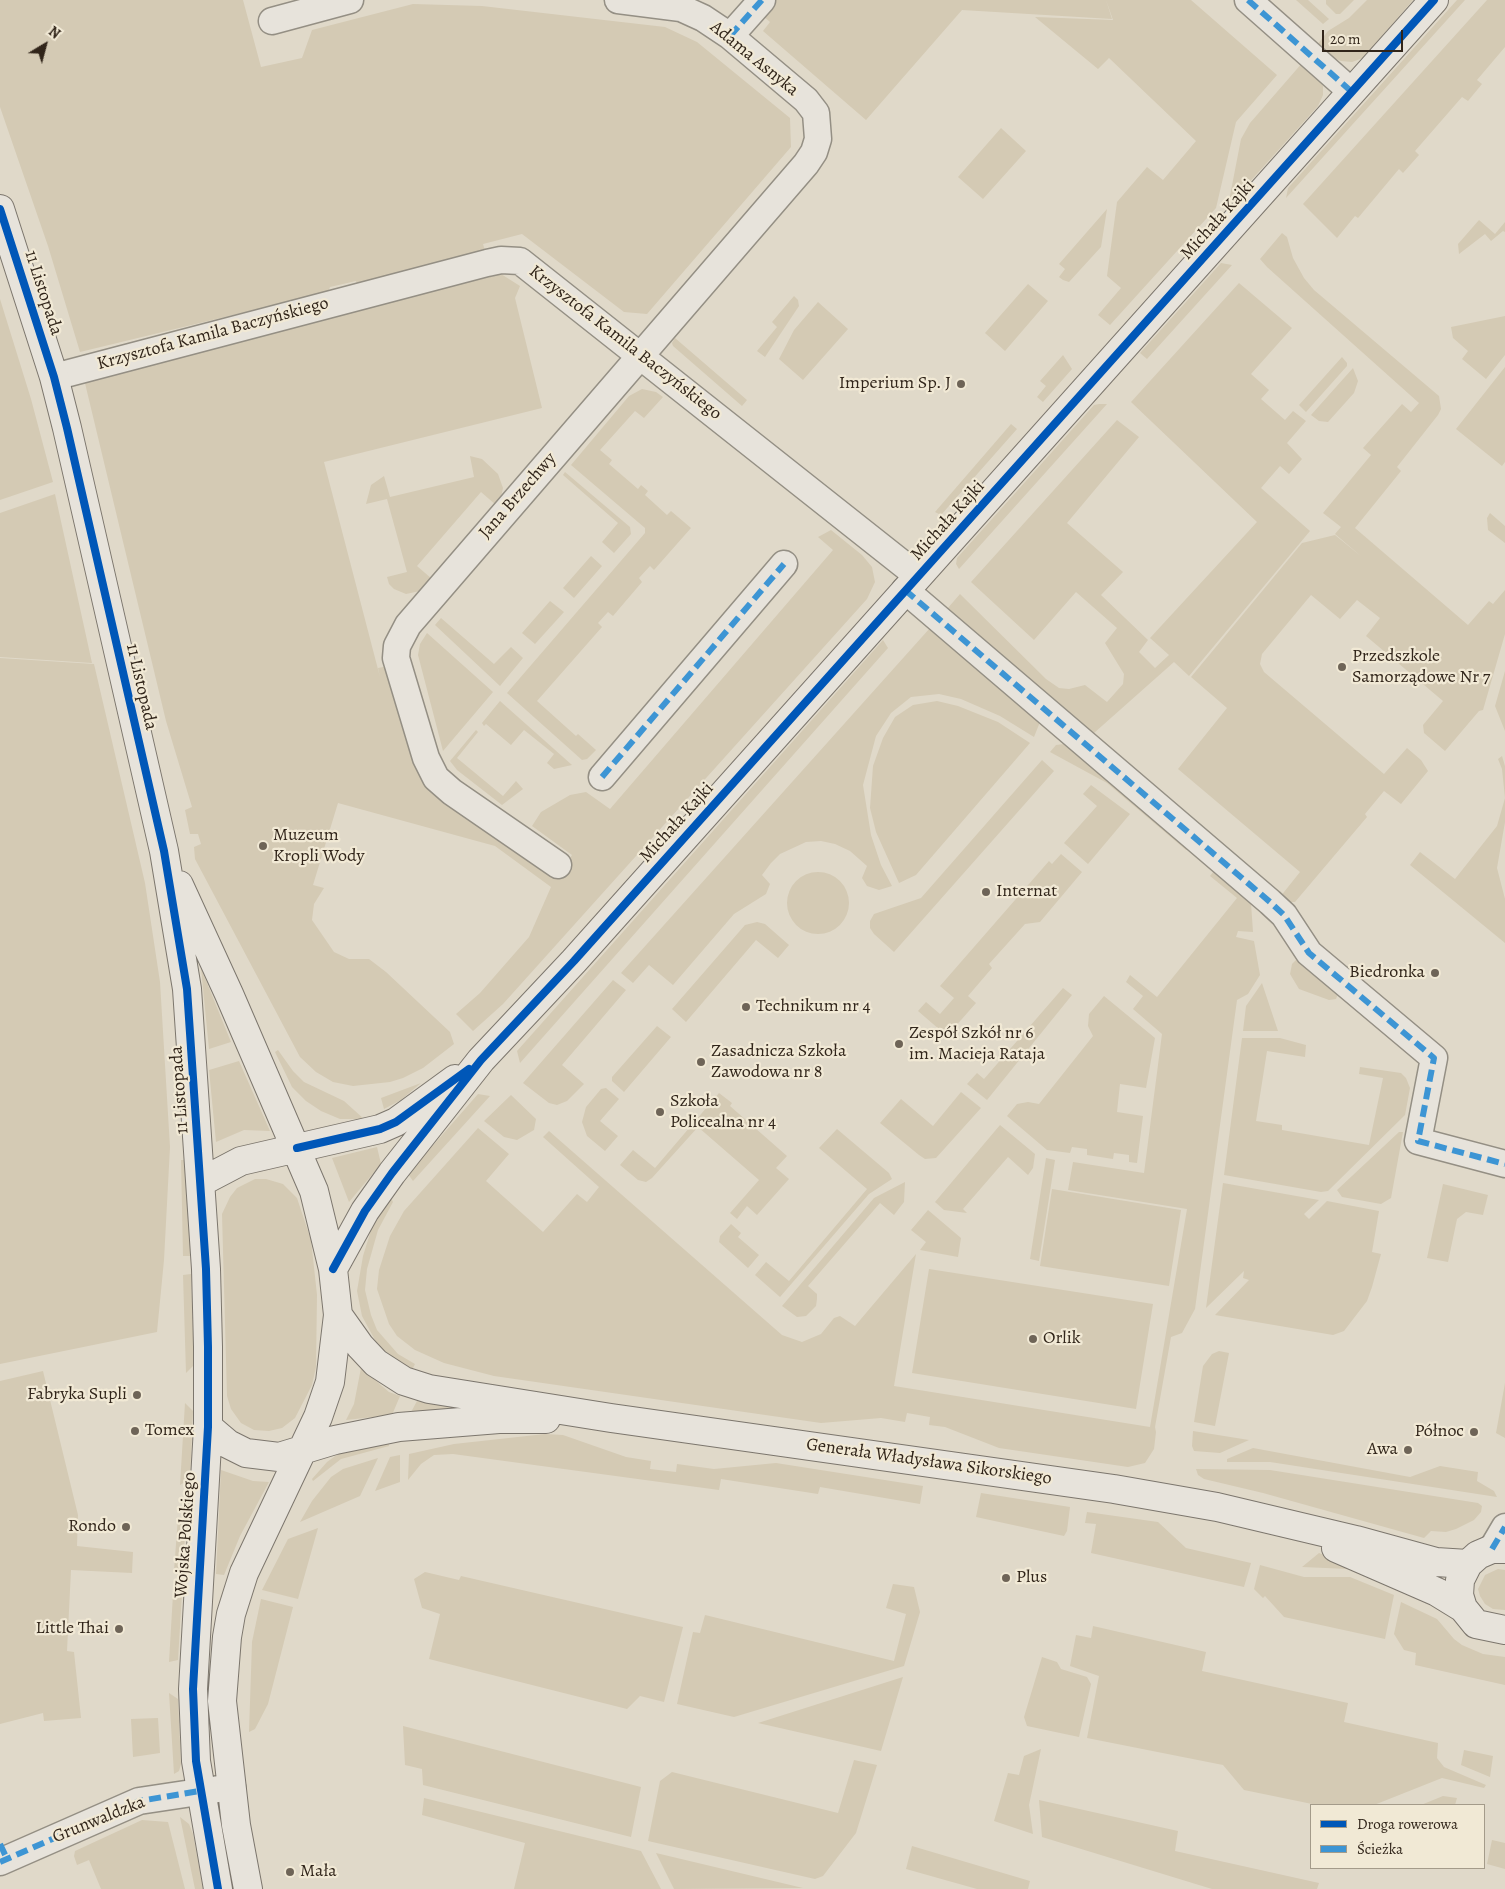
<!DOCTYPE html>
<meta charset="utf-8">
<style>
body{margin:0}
#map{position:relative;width:1505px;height:1889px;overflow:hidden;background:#e0d9c9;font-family:Alegreya,serif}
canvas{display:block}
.legend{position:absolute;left:1310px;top:1804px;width:175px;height:65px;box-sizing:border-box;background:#f1e9d5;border:1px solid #a49b8a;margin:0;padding:6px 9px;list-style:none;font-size:15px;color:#31251a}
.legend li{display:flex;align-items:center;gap:10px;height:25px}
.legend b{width:25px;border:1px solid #a49b8a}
.north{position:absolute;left:20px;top:20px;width:50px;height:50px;-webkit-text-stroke:4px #f1e9d5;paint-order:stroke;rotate:37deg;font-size:14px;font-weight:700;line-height:20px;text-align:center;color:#31251a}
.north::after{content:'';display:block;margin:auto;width:18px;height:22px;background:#31251a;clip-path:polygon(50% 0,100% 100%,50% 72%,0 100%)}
.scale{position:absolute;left:1322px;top:30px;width:81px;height:22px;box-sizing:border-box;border:2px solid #31251a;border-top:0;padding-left:6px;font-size:15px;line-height:18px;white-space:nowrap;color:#31251a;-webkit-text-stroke:4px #f1e9d5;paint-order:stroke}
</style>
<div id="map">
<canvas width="1505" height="1889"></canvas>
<ul class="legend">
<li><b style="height:6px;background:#0057b8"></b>Droga rowerowa</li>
<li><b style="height:6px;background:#3d95d4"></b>Ścieżka</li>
</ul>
<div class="north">N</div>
<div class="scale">20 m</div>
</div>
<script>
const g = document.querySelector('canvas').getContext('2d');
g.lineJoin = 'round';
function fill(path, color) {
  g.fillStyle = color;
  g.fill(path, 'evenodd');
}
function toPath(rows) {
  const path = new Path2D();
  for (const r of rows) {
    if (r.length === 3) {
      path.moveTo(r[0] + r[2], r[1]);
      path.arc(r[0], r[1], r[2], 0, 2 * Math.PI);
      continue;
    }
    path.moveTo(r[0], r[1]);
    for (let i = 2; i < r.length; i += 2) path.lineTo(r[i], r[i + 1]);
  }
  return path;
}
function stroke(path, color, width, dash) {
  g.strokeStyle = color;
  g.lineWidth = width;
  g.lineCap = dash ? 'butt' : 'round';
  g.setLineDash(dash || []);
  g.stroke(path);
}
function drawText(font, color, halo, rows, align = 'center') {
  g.font = font + ' Alegreya,serif';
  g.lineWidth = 4.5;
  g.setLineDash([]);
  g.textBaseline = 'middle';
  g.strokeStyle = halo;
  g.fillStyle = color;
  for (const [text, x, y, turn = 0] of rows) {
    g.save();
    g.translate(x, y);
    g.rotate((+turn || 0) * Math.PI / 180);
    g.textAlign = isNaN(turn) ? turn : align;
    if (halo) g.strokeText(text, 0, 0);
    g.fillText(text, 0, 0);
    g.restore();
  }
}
fill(toPath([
 [0,0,243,0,261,67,302,58,312,30,413,4,482,6,665,27,697,42,790,118,791,147,647,314,624,312,522,234,483,244,485,251,357,285,356,281,330,287,328,292,80,352,48,246,0,107],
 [744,0,1106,0,1112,19,962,10,866,120,763,31,770,22],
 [1106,0,1191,0,1277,75,1236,122,1216,208,1110,325,1098,315,1121,288,1107,276,1117,202,1147,167,1163,180,1196,141,1109,58,1098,69,1035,17,1113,20],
 [1296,0,1308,0,1329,19,1323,24],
 [1326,0,1354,0,1340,14,1336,14,1326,4],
 [1367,0,1413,0,1363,58,1352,62,1341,61,1331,57,1317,45,1328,31,1349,18],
 [1457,0,1465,0,1286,198,1288,188],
 [1487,0,1505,0,1505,47,1477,80,1482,84,1468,101,1462,97,1415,151,1419,155,1403,173,1399,169,1358,218,1355,216,1337,238,1303,204],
 [1303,62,1319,76,1323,86,1323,95,1318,106,1228,206,1241,139,1250,123],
 [1001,128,1026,151,983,199,958,177],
 [1107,209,1101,247,1069,282,1063,280,1059,277,1065,269,1059,264],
 [1479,220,1495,234,1505,222,1505,232,1503,231,1491,241,1485,234,1459,254,1458,244],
 [1282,233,1287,237,1293,258,1304,278,1314,290,1439,396,1441,409,1438,415,1397,467,1401,471,1355,528,1468,625,1489,601,1493,604,1505,590,1505,634,1483,710,1479,711,1445,751,1424,733,1423,725,1443,701,1366,636,1380,618,1357,600,1340,619,1311,595,1262,654,1260,664,1264,672,1384,774,1407,748,1421,760,1428,771,1401,804,1384,791,1365,814,1367,817,1295,902,1286,902,1280,897,1300,872,1178,769,1227,708,1191,677,1302,543,1335,535,1362,557,1335,534,1341,527,1323,513,1371,455,1363,448,1402,404,1411,412,1419,403,1267,267,1260,259],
 [1221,263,1232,265,1147,359,1140,353],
 [501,274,520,286,515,298,542,408,324,462,380,677,378,668,389,666,423,781,431,791,557,877,572,855,532,826,541,812,570,795,586,792,610,809,833,550,818,537,831,530,862,555,872,567,875,582,867,599,503,1004,473,1031,456,1014,480,993,529,937,551,887,495,846,338,803,313,885,324,888,314,904,312,920,334,952,349,959,369,959,386,972,450,1032,454,1044,423,1068,403,1078,390,1082,353,1086,333,1082,316,1072,300,1057,195,859,194,847,201,844,198,834,190,834,185,810,192,807,166,721,84,379],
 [1239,283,1292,328,1251,374,1269,390,1261,399,1285,420,1293,411,1306,421,1287,443,1302,459,1289,474,1280,466,1261,488,1310,531,1189,676,1174,662,1094,733,947,609,960,594,1046,679,1059,688,1069,689,1085,685,1107,702,1123,684,1124,674,1105,643,1117,628,1076,592,1034,640,971,582,1117,420,1139,437,1067,523,1123,572,1101,595,1148,640,1139,652,1155,668,1169,655,1150,638,1257,522,1131,402],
 [1028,284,1048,301,1005,351,985,333],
 [794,296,798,300,799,306,765,357,757,351,777,327,772,322],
 [0,299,31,399,53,482,0,500],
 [818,302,848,329,803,380,779,359,794,330],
 [1505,316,1505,355,1486,379,1462,359,1468,351,1453,338,1451,327],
 [675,338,747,400,742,406,673,346,672,343],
 [1063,355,1072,369,1043,402,1037,397,1046,386,1040,381],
 [1342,357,1347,363,1347,366,1306,412,1299,405],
 [1505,367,1505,462,1502,466,1456,429],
 [1353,368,1358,381,1354,393,1328,422,1319,421,1311,415],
 [642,389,656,392,663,397,644,418,635,411,600,450,612,460,609,464,638,489,641,485,648,491,645,495,667,515,671,511,691,528,654,570,650,566,639,578,642,582,613,616,608,612,598,623,602,627,537,701,576,736,578,734,596,750,587,759,582,760,507,693,645,533,645,528,571,465,629,396],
 [1099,404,1107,404,959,569,956,564,957,558,1094,405],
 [1011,424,1017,429,941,515,935,512],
 [470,456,482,459,498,474,503,488,501,497,496,505,481,492,417,566,432,579,425,587,420,591,406,594,394,589,389,584,387,577,407,572,387,499,366,504,371,485,384,476,390,497,474,477],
 [565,472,630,527,631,534,614,553,602,542,618,523,563,475],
 [55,494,92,663,0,657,0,513],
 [1490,513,1505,526,1505,543,1488,530,1487,518],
 [591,556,602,566,574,598,563,588],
 [550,601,564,612,535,644,522,633],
 [441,618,494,664,511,647,523,658,500,686,435,625],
 [930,628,1040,722,1034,737,1000,716,961,699,939,694,911,697,891,713,876,736,863,785,871,835,881,865,892,886,879,890,867,886,862,878,867,866,850,851,835,844,821,841,806,842,780,854,771,863,762,875,770,884,766,894,734,914,673,985,649,965,633,983,621,973],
 [427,633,493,692,443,751,418,655,420,644],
 [883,640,888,648,520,1063,517,1051],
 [0,658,94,664,145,883,160,982,170,1147,164,1260,157,1332,0,1364],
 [1505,671,1505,731,1495,706],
 [500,701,572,765,554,769,547,763,554,754,524,730,511,745,486,724,484,726,482,723],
 [937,701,958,706,998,722,1030,743,916,875,899,883,876,832,870,808,873,766,883,738,895,717,913,705],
 [476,730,478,732,457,758,503,796,516,781,523,789,502,805,457,770,450,761],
 [1064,744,1189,846,1186,850,1107,783,1050,752,1056,745],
 [1502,756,1505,766,1505,822,1497,868,1505,899,1505,943,1410,865,1420,852,1455,879,1497,826,1505,798,1502,769,1498,759],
 [1042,760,1054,771,894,952,874,934,870,928,870,921,874,914,921,898],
 [1091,785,1130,814,1088,864,1064,843,1097,806,1083,794],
 [1061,854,1082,872,1040,922,1025,924,989,964,992,968,968,996,976,1003,947,1036,918,1011,926,1002,940,1014,954,998,940,986,1049,861,1052,864],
 [1214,871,1251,903,1253,932,1238,931,1236,937,1254,941,1260,975,1248,994,1237,1000,1195,1309,1182,1333,1171,1337,1155,1427,1156,1432,1154,1449,1145,1463,1128,1467,999,1448,945,1427,929,1425,930,1417,907,1413,905,1422,881,1418,821,1423,494,1376,444,1363,415,1350,397,1336,389,1324,377,1289,379,1270,390,1236,404,1211,478,1128,509,1154,486,1181,543,1232,577,1194,587,1202,599,1187,543,1137,549,1131,782,1335,802,1342,821,1334,834,1318,840,1316,855,1326,916,1254,894,1386,1150,1427,1187,1209,1068,1190,1073,1162,1144,1173,1162,1034,1133,1009,1143,996,1126,982,1130,975,1157,997,1237,898,1210,876],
 [818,903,31],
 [757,922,765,924,789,945,778,958,756,940,686,1022,672,1009,745,925],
 [1296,960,1302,962,1338,994,1336,999,1329,1000,1299,989,1290,974,1292,964],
 [201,968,231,1042,209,1049],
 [613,980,626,990,562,1065,584,1084,567,1101,557,1105,549,1103,523,1083],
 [1262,983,1278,1031,1243,1031,1246,1006],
 [1063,988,1072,995,987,1100,967,1084,977,1073,984,1079],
 [1104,996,1155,1038,1146,1088,1120,1084,1117,1112,1143,1116,1137,1163,1129,1162,1129,1155,1114,1153,1113,1159,1087,1155,1087,1149,1072,1147,1070,1153,1047,1150,1007,1116,1017,1104,1028,1102,1039,1104,1093,1036,1088,1026,1089,1014],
 [657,1026,671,1037,624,1092,612,1081,612,1077],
 [1242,1038,1280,1038,1306,1045,1305,1057,1267,1051,1256,1121,1282,1125,1282,1130,1369,1145,1383,1078,1359,1074,1360,1067,1401,1073,1406,1078,1410,1088,1405,1115,1328,1191,1321,1192,1224,1175],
 [278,1050,293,1071,304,1082,344,1101,364,1119,340,1119,321,1111,306,1101,292,1087,275,1052],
 [239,1061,270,1131,244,1130,216,1142,209,1070],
 [421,1083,401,1100,384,1109,381,1098],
 [606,1088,619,1099,600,1121,618,1136,605,1151,587,1136,582,1122,586,1107,601,1089],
 [961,1092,981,1108,936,1158,925,1159,919,1155,880,1123,901,1099,933,1126],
 [719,1093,732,1103,730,1106,787,1156,776,1168,789,1179,757,1215,747,1206,737,1219,730,1213,759,1180,698,1127,652,1178,646,1182,638,1180,620,1165,633,1150,655,1168],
 [478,1094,490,1096,413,1181,408,1174],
 [511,1095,536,1119,534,1130,517,1140,504,1137,484,1121],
 [1000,1125,1035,1154,1033,1168,1028,1175,1008,1157,963,1209,967,1213,944,1210,935,1202],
 [837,1129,889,1173,892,1179,869,1194,780,1297,755,1275,766,1262,789,1281,867,1189,819,1148],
 [1399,1132,1403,1132,1391,1198,1381,1204,1342,1197,1337,1190],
 [377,1147,381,1164,349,1202,332,1158],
 [1046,1158,1055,1160,1039,1261,1030,1259],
 [181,1160,185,1160,191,1256,183,1256],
 [255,1179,266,1179,283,1184,297,1198,311,1240,317,1295,316,1367,312,1385,295,1418,282,1428,269,1431,254,1430,241,1423,231,1409,227,1396,222,1214,230,1197,237,1188],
 [905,1182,904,1202,894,1215,880,1203,808,1286,817,1294,817,1299,816,1306,806,1316,797,1317,782,1306,874,1198],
 [1223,1183,1319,1200,1304,1214,1309,1219,1327,1201,1379,1211,1372,1252,1381,1254,1372,1287,1367,1301,1344,1331,1333,1335,1215,1315,1249,1280,1243,1278,1244,1271,1206,1308],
 [1443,1184,1488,1195,1483,1215,1466,1212,1457,1219,1448,1262,1427,1258],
 [1052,1189,1181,1210,1169,1286,1040,1266],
 [390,1196,393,1202,378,1230,367,1269,365,1290,371,1315,377,1330,398,1354,415,1364,412,1370,394,1360,376,1342,362,1316,357,1291,363,1256,372,1227,377,1215],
 [928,1210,961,1238,958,1257,920,1250,926,1242,911,1230],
 [731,1224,741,1233,738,1237,759,1255,748,1268,719,1242,720,1236],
 [929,1269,1153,1304,1136,1409,912,1373],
 [191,1274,194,1365,186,1373,183,1275],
 [1219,1351,1229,1353,1215,1426,1194,1422,1203,1366,1212,1354],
 [361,1368,389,1392,400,1396,392,1415,346,1420,354,1404],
 [43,1371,78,1515,77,1546,133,1552,132,1573,71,1570,67,1651,74,1652,81,1718,44,1721,43,1713,0,1724,0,1381],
 [1505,1383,1505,1438,1496,1433],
 [417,1401,470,1408,410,1414],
 [185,1403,193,1411,190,1479,180,1485],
 [1193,1431,1249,1440,1220,1453,1194,1451,1192,1446],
 [545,1434,563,1435,626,1457,651,1461,650,1469,676,1472,677,1464,714,1469,776,1463,923,1486,920,1504,820,1487,818,1494,721,1479,719,1490,453,1454,434,1455,421,1464,408,1480,409,1454,454,1444],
 [389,1443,389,1446,341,1459,313,1481,312,1479,327,1462,338,1454,353,1449],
 [1253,1448,1410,1477,1440,1466,1478,1472,1477,1481,1494,1491,1497,1497,1270,1462,1227,1462,1227,1459],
 [400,1455,400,1482,375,1491,390,1457],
 [378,1458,360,1496,300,1522,312,1501,331,1477,343,1469],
 [1196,1469,1270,1470,1478,1503,1482,1506,1481,1512,1474,1520,1456,1529,1446,1532,1431,1531,1424,1538,1263,1493,1204,1479,1198,1475],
 [221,1470,253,1481,269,1482,240,1536,224,1575,216,1574],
 [981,1493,1070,1507,1067,1531,1064,1536,976,1517],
 [1087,1512,1158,1522,1186,1548,1251,1563,1244,1587,1091,1553,1096,1524,1085,1523],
 [178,1517,186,1526,182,1572,174,1571],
 [318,1528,298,1599,262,1590,288,1539],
 [1319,1553,1351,1565,1349,1569,1302,1567],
 [1260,1565,1304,1577,1350,1577,1394,1595,1385,1639,1284,1617,1265,1596,1263,1598,1254,1589],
 [1498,1569,1505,1570,1505,1610,1493,1609,1485,1604,1480,1596,1478,1589,1485,1575],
 [425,1572,459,1580,461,1576,683,1627,664,1702,640,1696,627,1709,429,1659,440,1614,422,1608,414,1579],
 [893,1584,914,1587,920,1612,904,1666,734,1717,677,1704,693,1632,700,1633,705,1615,894,1661,906,1614,886,1608],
 [173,1594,182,1594,178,1660,169,1662],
 [261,1599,293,1607,268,1704,255,1729,249,1732,252,1642],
 [1401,1602,1437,1619,1454,1639,1462,1645,1483,1654,1505,1657,1505,1685,1415,1665,1416,1653,1404,1650,1394,1634],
 [1093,1626,1206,1652,1202,1671,1348,1703,1344,1722,1438,1743,1437,1758,1444,1767,1486,1785,1484,1788,1442,1778,1374,1805,1317,1805,1244,1790,1223,1765,1087,1738,1099,1676,1070,1666,1076,1635,1091,1638],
 [1042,1657,1057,1662,1061,1669,1087,1677,1091,1684,1079,1737,1027,1726,1024,1717],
 [903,1677,881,1751,758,1723],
 [169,1693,178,1699,181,1764,179,1771,174,1774],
 [158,1718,160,1753,133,1757,131,1719],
 [403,1726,641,1787,631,1837,423,1785,422,1769,405,1765],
 [1041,1749,1029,1805,1033,1834,994,1821,1008,1773,1019,1775,1024,1756],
 [1464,1750,1493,1756,1490,1777,1461,1765],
 [854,1760,877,1765,856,1833,823,1876,815,1879,648,1841,660,1781,672,1772,838,1813],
 [1443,1796,1457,1798,1455,1805,1421,1805],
 [424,1798,641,1851,661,1889,514,1889,525,1843,422,1815],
 [1039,1800,1178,1831,1175,1851,1319,1883,1317,1889,1212,1889,1042,1837],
 [180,1817,189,1824,193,1834,203,1889,195,1889],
 [142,1820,168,1822,185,1889,101,1889,89,1860,77,1865,74,1856,75,1851],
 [1492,1840,1505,1843,1505,1869,1487,1864],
 [912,1846,1030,1881,1028,1889,977,1889,906,1869],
 [656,1853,803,1888,674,1889]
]), '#d4cab4');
const street = toPath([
 [1248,0,1352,92],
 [272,21,350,0],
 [730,36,762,0],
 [54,377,487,263,501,260,520,261,918,576],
 [905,590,1270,902,1284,915,1309,953,1434,1058,1418,1141,1505,1164],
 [602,777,784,564],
 [558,865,452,792,436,778,426,758,396,658,397,646,408,625,806,164,814,152,818,139,816,113,806,100,730,36,703,18,681,8,618,0],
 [1492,1549,1505,1527],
 [0,1862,139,1801,232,1787]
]);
const secondary = toPath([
 [0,209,54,377,67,428,164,851,187,989,206,1269,208,1347,208,1427,193,1689,196,1761,218,1889],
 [179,885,229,994,314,1191,333,1269,338,1315,330,1382,318,1417,244,1573,231,1614,227,1637,222,1701,236,1825,248,1889],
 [201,1182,241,1161,380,1129,396,1122,455,1079],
 [333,1269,365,1211,392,1173,481,1060,574,961,1434,0],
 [338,1315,360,1346,376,1363,404,1381,429,1389,611,1418,1114,1489,1217,1507,1356,1540,1436,1562,1468,1564],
 [208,1427,228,1444,246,1453,279,1457,335,1440,399,1427,499,1419,546,1419],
 [1336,1548,1437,1592,1463,1608],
 [1505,1549,1492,1549,1478,1555,1468,1564,1460,1580,1459,1595,1463,1608,1476,1624,1505,1630]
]);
stroke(street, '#948f84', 29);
stroke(secondary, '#7c766d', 30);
stroke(street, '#e7e3db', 26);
stroke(secondary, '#e7e3db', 28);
stroke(toPath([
 [1248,0,1352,92],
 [730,36,762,0],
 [905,590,1270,902,1284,915,1309,953,1434,1058,1418,1141,1505,1164],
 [602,777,784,564],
 [1492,1549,1505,1527],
 [0,1844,7,1859],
 [0,1862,139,1801,200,1791]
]), '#3d95d4', 6, [12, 6]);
stroke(toPath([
 [0,209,54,377,67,428,164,851,187,989,206,1269,208,1347,208,1427,193,1689,196,1761,218,1889],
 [297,1148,380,1129,396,1122,469,1069],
 [333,1269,365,1211,392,1173,481,1060,574,961,1434,0]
]), '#0057b8', 8);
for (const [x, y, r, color] of [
 [961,384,5,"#6e6457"],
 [1342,667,5,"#6e6457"],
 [263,846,5,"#6e6457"],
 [986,892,5,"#6e6457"],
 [1435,973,5,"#6e6457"],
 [746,1007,5,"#6e6457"],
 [899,1044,5,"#6e6457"],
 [701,1062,5,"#6e6457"],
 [660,1112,5,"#6e6457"],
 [1033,1339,5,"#6e6457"],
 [137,1395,5,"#6e6457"],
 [135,1431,5,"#6e6457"],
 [1474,1432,5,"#6e6457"],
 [1408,1450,5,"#6e6457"],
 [126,1527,5,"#6e6457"],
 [1006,1578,5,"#6e6457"],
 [119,1629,5,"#6e6457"],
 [290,1872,5,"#6e6457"]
]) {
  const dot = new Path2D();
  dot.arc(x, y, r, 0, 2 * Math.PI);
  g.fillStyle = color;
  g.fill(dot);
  stroke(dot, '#f1e9d5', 2);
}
drawText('18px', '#31251a', '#f1e9d5', [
 ["Adama Asnyka",754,59,39],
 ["Michała Kajki",1218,220,-48],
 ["11 Listopada",43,293,72],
 ["Krzysztofa Kamila Baczyńskiego",213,334,-15],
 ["Krzysztofa Kamila Baczyńskiego",625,343,38],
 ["Jana Brzechwy",518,496,-49],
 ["Michała Kajki",948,521,-48],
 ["11 Listopada",141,687,77],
 ["Michała Kajki",677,823,-48],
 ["11 Listopada",180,1090,-94],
 ["Generała Władysława Sikorskiego",929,1462,8],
 ["Wojska Polskiego",186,1535,-86],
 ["Grunwaldzka",99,1820,-22]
]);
drawText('18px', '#31251a', '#f1e9d5', [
 ["Imperium Sp. J",951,384,"right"],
 ["Przedszkole",1352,657],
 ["Samorządowe Nr 7",1352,678],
 ["Muzeum",273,836],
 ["Kropli Wody",273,857],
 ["Internat",996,892],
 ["Biedronka",1425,973,"right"],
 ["Technikum nr 4",756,1007],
 ["Zespół Szkół nr 6",909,1034],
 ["im. Macieja Rataja",909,1055],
 ["Zasadnicza Szkoła",711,1052],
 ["Zawodowa nr 8",711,1073],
 ["Szkoła",670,1102],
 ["Policealna nr 4",670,1123],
 ["Orlik",1043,1339],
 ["Fabryka Supli",127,1395,"right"],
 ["Tomex",145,1431],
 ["Północ",1464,1432,"right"],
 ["Awa",1398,1450,"right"],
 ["Rondo",116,1527,"right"],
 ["Plus",1016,1578],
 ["Little Thai",109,1629,"right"],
 ["Mała",300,1872]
], 'left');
</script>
